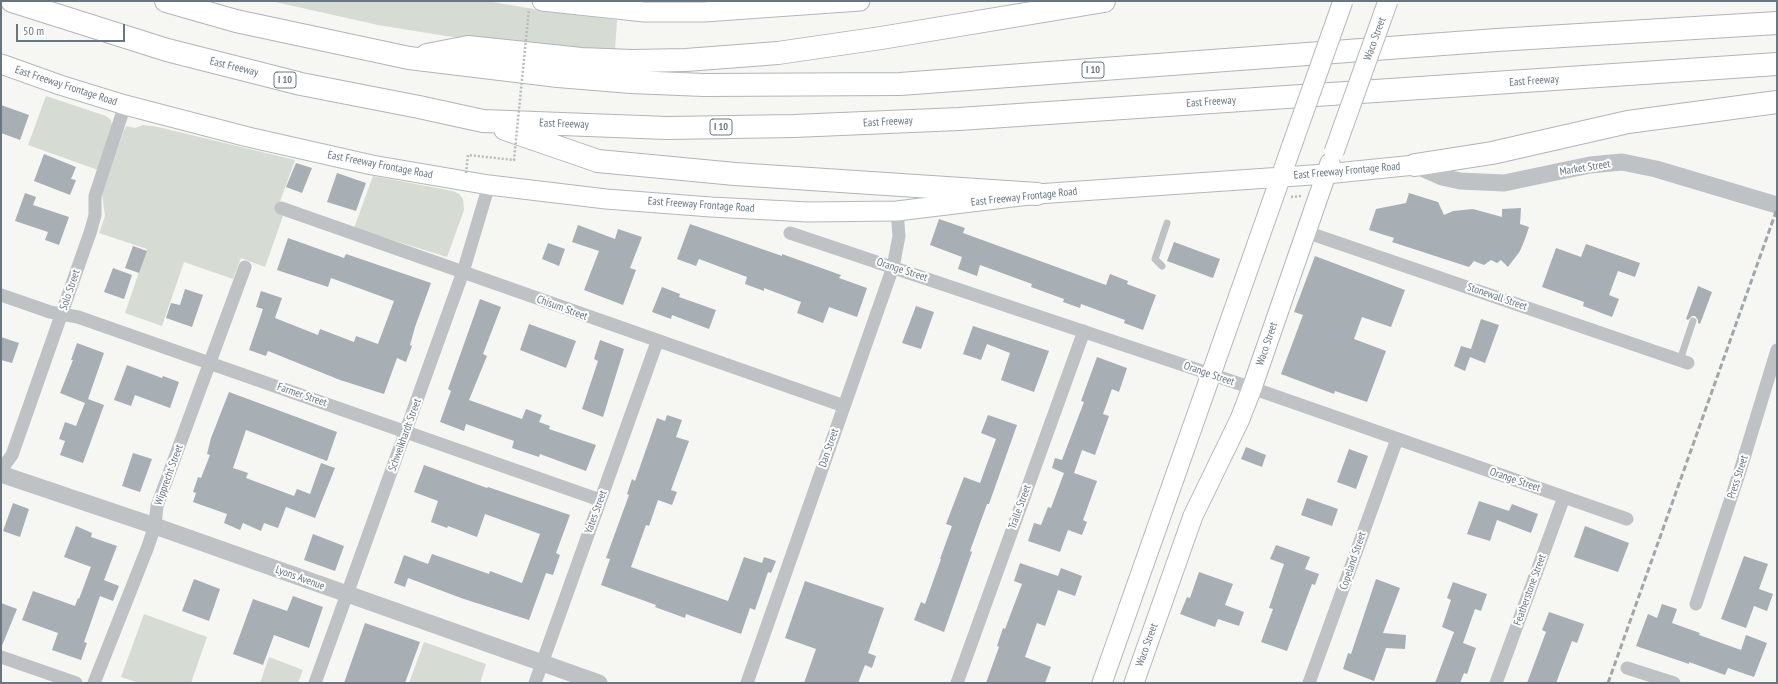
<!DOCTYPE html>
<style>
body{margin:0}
#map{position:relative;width:1778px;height:684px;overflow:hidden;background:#f6f6f3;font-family:"PT Sans Narrow",sans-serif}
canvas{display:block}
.frame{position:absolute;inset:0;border:2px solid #687682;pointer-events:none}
.scale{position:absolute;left:16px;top:24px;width:109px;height:18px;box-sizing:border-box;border:2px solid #687682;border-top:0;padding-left:5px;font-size:12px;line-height:14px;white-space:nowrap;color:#687682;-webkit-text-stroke:3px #fff;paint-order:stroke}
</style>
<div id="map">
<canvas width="1778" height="684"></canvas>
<div class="frame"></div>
<div class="scale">50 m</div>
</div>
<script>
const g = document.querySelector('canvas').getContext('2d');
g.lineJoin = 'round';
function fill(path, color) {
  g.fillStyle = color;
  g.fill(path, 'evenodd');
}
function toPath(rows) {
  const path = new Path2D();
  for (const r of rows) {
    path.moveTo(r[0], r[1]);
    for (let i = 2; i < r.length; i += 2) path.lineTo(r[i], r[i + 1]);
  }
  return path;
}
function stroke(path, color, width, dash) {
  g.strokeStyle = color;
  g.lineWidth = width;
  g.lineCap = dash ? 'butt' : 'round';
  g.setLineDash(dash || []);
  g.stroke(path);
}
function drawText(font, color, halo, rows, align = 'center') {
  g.font = font + ' "PT Sans Narrow",sans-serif';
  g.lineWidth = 4;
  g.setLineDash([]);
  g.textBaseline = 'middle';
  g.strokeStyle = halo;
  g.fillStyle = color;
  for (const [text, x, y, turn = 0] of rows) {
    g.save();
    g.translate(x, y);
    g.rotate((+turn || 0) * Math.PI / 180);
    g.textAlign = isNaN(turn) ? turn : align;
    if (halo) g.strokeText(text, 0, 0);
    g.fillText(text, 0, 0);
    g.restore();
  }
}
fill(toPath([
 [271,1,487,1,551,12,617,20,615,50,551,48,446,36,378,25],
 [46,96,106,116,111,120,112,126,98,170,28,145],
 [143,125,158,127,295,160,278,207,283,216,265,267,241,258,233,279,184,262,162,326,125,313,147,249,99,233,105,216,102,194,124,130,127,126,135,128],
 [373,176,453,191,459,194,463,199,464,210,447,257,354,228],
 [144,614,207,637,191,683,139,683,121,677],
 [424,642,486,664,480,683,409,683],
 [269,657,303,670,298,683,260,683]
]), '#d6dbd3');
fill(toPath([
 [1,105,29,115,20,140,1,133],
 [44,154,76,167,71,179,76,180,70,195,34,181],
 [296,163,312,168,302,193,286,187],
 [337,173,366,183,356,211,327,202],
 [25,193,36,197,33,205,69,217,59,245,45,240,48,232,15,221],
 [1409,193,1438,202,1444,215,1453,211,1473,209,1502,217,1502,209,1521,208,1520,224,1529,227,1525,239,1520,251,1508,267,1501,260,1497,263,1491,260,1484,265,1474,261,1469,267,1392,242,1394,238,1369,230,1376,209,1406,203],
 [939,219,965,228,963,233,1106,285,1110,274,1128,281,1127,284,1156,295,1143,330,1124,323,1125,320,1081,304,1080,308,1063,302,1064,299,1031,287,1032,284,980,265,977,276,958,269,962,257,930,245],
 [690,224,782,256,782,254,841,275,839,278,867,288,857,317,829,307,823,323,797,313,801,302,764,288,764,291,745,284,747,277,699,259,696,266,677,259],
 [578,225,615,239,618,229,642,237,630,268,636,270,623,305,584,290,599,251,572,242],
 [288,238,344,258,346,254,431,283,415,327,410,345,412,346,406,362,397,358,384,394,340,380,268,351,266,356,249,350,263,309,256,307,261,291,282,298,275,318,318,335,320,329,354,342,356,336,378,344,394,301,331,278,328,287,277,270],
 [1174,242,1220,259,1213,278,1167,261],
 [548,243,565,249,559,266,542,259],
 [1586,244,1640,263,1635,277,1618,271,1609,295,1619,299,1612,317,1583,306,1584,302,1542,287,1556,248,1581,257],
 [133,246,147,251,139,273,125,268],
 [1315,256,1405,290,1391,327,1362,317,1354,339,1386,351,1367,402,1335,391,1334,394,1281,374,1303,315,1294,312],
 [113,268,132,275,124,299,104,292],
 [1698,286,1712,292,1700,324,1698,323,1698,320,1695,316,1692,316,1688,320,1686,319],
 [662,287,680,294,679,297,716,310,709,329,672,315,671,319,652,312],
 [185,289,203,295,192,327,166,318,171,303,180,305],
 [480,299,501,307,483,354,487,356,469,400,522,419,526,409,542,415,539,422,550,426,549,429,596,445,586,471,540,454,539,457,512,448,514,441,466,424,464,431,440,422,451,391,448,389],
 [916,306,934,312,921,349,902,343],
 [1481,319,1499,325,1485,363,1470,357,1465,371,1454,366,1461,346,1471,349],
 [529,324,576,341,566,368,520,350],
 [973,326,1049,351,1034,392,1001,380,1010,353,987,344,981,360,963,354],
 [1,337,19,343,12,363,1,360],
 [600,340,624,349,603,417,582,409,598,361,594,359],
 [77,343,104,353,88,399,104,405,83,463,60,455,65,441,59,439,65,422,76,426,85,403,60,393,73,360,71,360],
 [1097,357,1127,368,1119,392,1112,389,1103,414,1109,416,1095,455,1082,450,1074,473,1097,481,1083,520,1087,522,1082,535,1068,530,1060,552,1028,541,1034,523,1041,525,1048,507,1051,508,1064,473,1052,468,1055,458,1062,460,1084,402,1081,401],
 [127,365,162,378,163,376,179,382,170,408,135,395,131,406,114,400],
 [229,392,337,432,327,461,246,430,233,468,248,473,246,478,294,496,297,489,310,494,321,463,335,468,315,518,286,507,278,528,264,523,261,531,243,523,240,530,224,523,227,514,193,502,196,493,193,492,198,477,201,478,210,455,207,454,211,438],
 [667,415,682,420,676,437,689,441,671,490,677,492,672,505,658,500,649,526,646,525,631,567,728,601,744,557,762,563,764,557,776,561,771,573,768,572,755,610,750,608,741,634,686,614,685,618,655,607,656,605,601,585,610,559,606,558,629,495,627,494,632,479,635,481,657,418,665,421],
 [988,415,1017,425,989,504,987,504,970,551,972,552,944,632,914,620,921,602,925,604,941,559,940,559,952,526,946,524,964,477,980,483,996,439,981,433],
 [1246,447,1266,455,1262,467,1241,459],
 [1349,449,1368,456,1356,489,1337,482],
 [133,453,152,459,140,492,122,486],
 [424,465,487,488,488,487,570,515,556,553,560,555,553,575,546,573,529,620,461,598,408,578,405,587,394,583,404,555,428,564,432,554,489,574,490,571,522,583,540,534,485,514,477,537,448,526,447,528,431,522,438,501,414,492],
 [1307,498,1338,509,1332,526,1301,515],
 [1479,501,1509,511,1512,504,1538,514,1531,533,1497,520,1490,541,1467,534],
 [13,503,29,509,20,537,3,531],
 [76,526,92,533,91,537,117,546,104,580,119,586,113,601,100,596,84,642,87,643,81,660,52,650,58,633,22,620,33,591,75,606,78,598,79,599,91,567,64,557],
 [1585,526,1629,543,1618,572,1574,557],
 [313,534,344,546,335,571,304,560],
 [1276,545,1310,557,1305,569,1319,574,1315,585,1312,584,1287,651,1261,642,1273,609,1269,608,1284,564,1270,559],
 [1744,556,1768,564,1759,589,1773,594,1767,611,1754,606,1746,628,1721,619],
 [1020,563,1058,576,1061,568,1082,576,1075,596,1058,590,1045,626,1037,623,1025,657,1051,667,1045,683,986,683,999,647,997,646,1003,628,1005,629,1022,584,1014,581],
 [1199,572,1233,584,1225,605,1244,612,1239,626,1218,619,1215,627,1180,614,1187,597,1190,598],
 [194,579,220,589,209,621,182,611],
 [1376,579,1400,588,1383,633,1406,635,1405,649,1386,648,1374,681,1343,669,1348,653,1351,654],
 [805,581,884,608,868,653,876,656,872,668,865,665,858,683,804,683,816,649,785,638],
 [1453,582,1487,594,1481,611,1475,609,1463,643,1476,648,1467,674,1464,673,1460,683,1435,683,1454,632,1442,627,1451,600,1447,598],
 [293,596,323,607,309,648,274,635,263,665,233,654,253,599,287,611],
 [1,603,17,609,1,648],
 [1662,604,1677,609,1672,623,1700,633,1699,635,1741,650,1746,635,1767,643,1754,677,1728,668,1725,675,1689,662,1689,664,1636,646,1648,614,1657,618],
 [1549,612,1584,624,1577,643,1572,641,1556,683,1527,683,1546,632,1542,630],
 [365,623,420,642,405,683,344,683]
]), '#a8afb4');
const secondary = toPath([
 [542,1,644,12,704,12,860,1],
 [1,64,60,85,125,105,248,137,372,165,489,185,606,199,711,207,808,212,897,211,1037,194,1326,174,1415,165],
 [1102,683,1292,145],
 [1134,683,1193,516,1240,419,1252,388,1330,163]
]);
const motorway = toPath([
 [12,1,167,50,301,84,419,107,483,121,667,128,794,126,959,119,1777,64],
 [166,1,236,21,409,58,558,76,631,82,704,85,900,84,1497,40,1777,23],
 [427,55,468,47,581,59,632,61,686,60,778,53,881,38,1104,1],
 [505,129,598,161,735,174,1037,194],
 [1415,165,1492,153,1628,122,1777,102]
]);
stroke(secondary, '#b3b7bb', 21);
stroke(motorway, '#b1b5b8', 24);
stroke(toPath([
 [1291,197,1302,196]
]), '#b8bbbd', 2.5, [2, 2]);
stroke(toPath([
 [1162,266,1155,259,1167,223],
 [1680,360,1693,321]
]), '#bec2c5', 7);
stroke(toPath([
 [281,208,844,406],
 [1306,232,1688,363],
 [790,233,1252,388,1627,519],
 [1,295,50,312,78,317,600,500],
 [1,470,12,455,91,230,95,215,95,196,125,105],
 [1696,604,1740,471,1777,350],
 [1,657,76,683],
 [1627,668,1674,683],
 [94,683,147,549,155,526,157,506,245,267],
 [315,683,463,272,489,185],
 [535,683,657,342],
 [747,683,893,267,899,236,897,211],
 [957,683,1084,331],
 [1309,683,1397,439],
 [1496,683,1564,497]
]), '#bec2c5', 13);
stroke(toPath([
 [1415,165,1442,177,1460,181,1504,183,1590,165,1622,162,1656,169,1777,205],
 [1,474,155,526,599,683]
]), '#bec2c5', 17);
stroke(secondary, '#fff', 19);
stroke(motorway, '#fff', 22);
stroke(toPath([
 [1608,683,1777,209]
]), '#a0a6ab', 3, [6, 3]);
const secondaryBridge = toPath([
 [1292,145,1343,1],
 [1334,152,1388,1]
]);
stroke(secondaryBridge, '#b3b7bb', 21, []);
stroke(toPath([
 [466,173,468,155,514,160,529,9]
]), '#b8bbbd', 2.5, [2, 2]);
stroke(secondaryBridge, '#fff', 19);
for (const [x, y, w] of [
 [1093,70,22],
 [285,80,22],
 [721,127,22]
]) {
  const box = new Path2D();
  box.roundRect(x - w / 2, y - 8, w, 16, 3);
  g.fillStyle = '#fff';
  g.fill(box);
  stroke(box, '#687682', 1);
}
drawText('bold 10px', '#687682', null, [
 ["I 10",1093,70],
 ["I 10",285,80],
 ["I 10",721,127]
]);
drawText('11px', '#687682', '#fff', [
 ["Waco Street",1375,39,-70],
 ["East Freeway",234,67,14],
 ["East Freeway",1534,81,-4],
 ["East Freeway Frontage Road",66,86,18],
 ["East Freeway",1211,102,-4],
 ["East Freeway",888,122,-3],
 ["East Freeway",564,124,2],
 ["East Freeway Frontage Road",380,165,11],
 ["Market Street",1585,168,-9],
 ["East Freeway Frontage Road",1347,171,-5],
 ["East Freeway Frontage Road",1024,197,-6],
 ["East Freeway Frontage Road",701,205,4],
 ["Orange Street",902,270,18],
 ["Solo Street",70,290,-71],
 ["Stonewall Street",1497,297,19],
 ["Chisum Street",562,308,20],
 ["Waco Street",1267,344,-71],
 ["Orange Street",1209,374,19],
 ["Farmer Street",302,395,19],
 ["Schweikhardt Street",405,435,-70],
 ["Dan Street",829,448,-71],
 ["Wipprecht Street",169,475,-70],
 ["Press Street",1738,477,-72],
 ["Orange Street",1515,480,19],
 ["Tralle Street",1020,507,-70],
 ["Yates Street",596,512,-70],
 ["Copeland Street",1353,561,-71],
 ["Lyons Avenue",300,578,20],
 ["Featherstone Street",1530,590,-70],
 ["Waco Street",1147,645,-70]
]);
</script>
